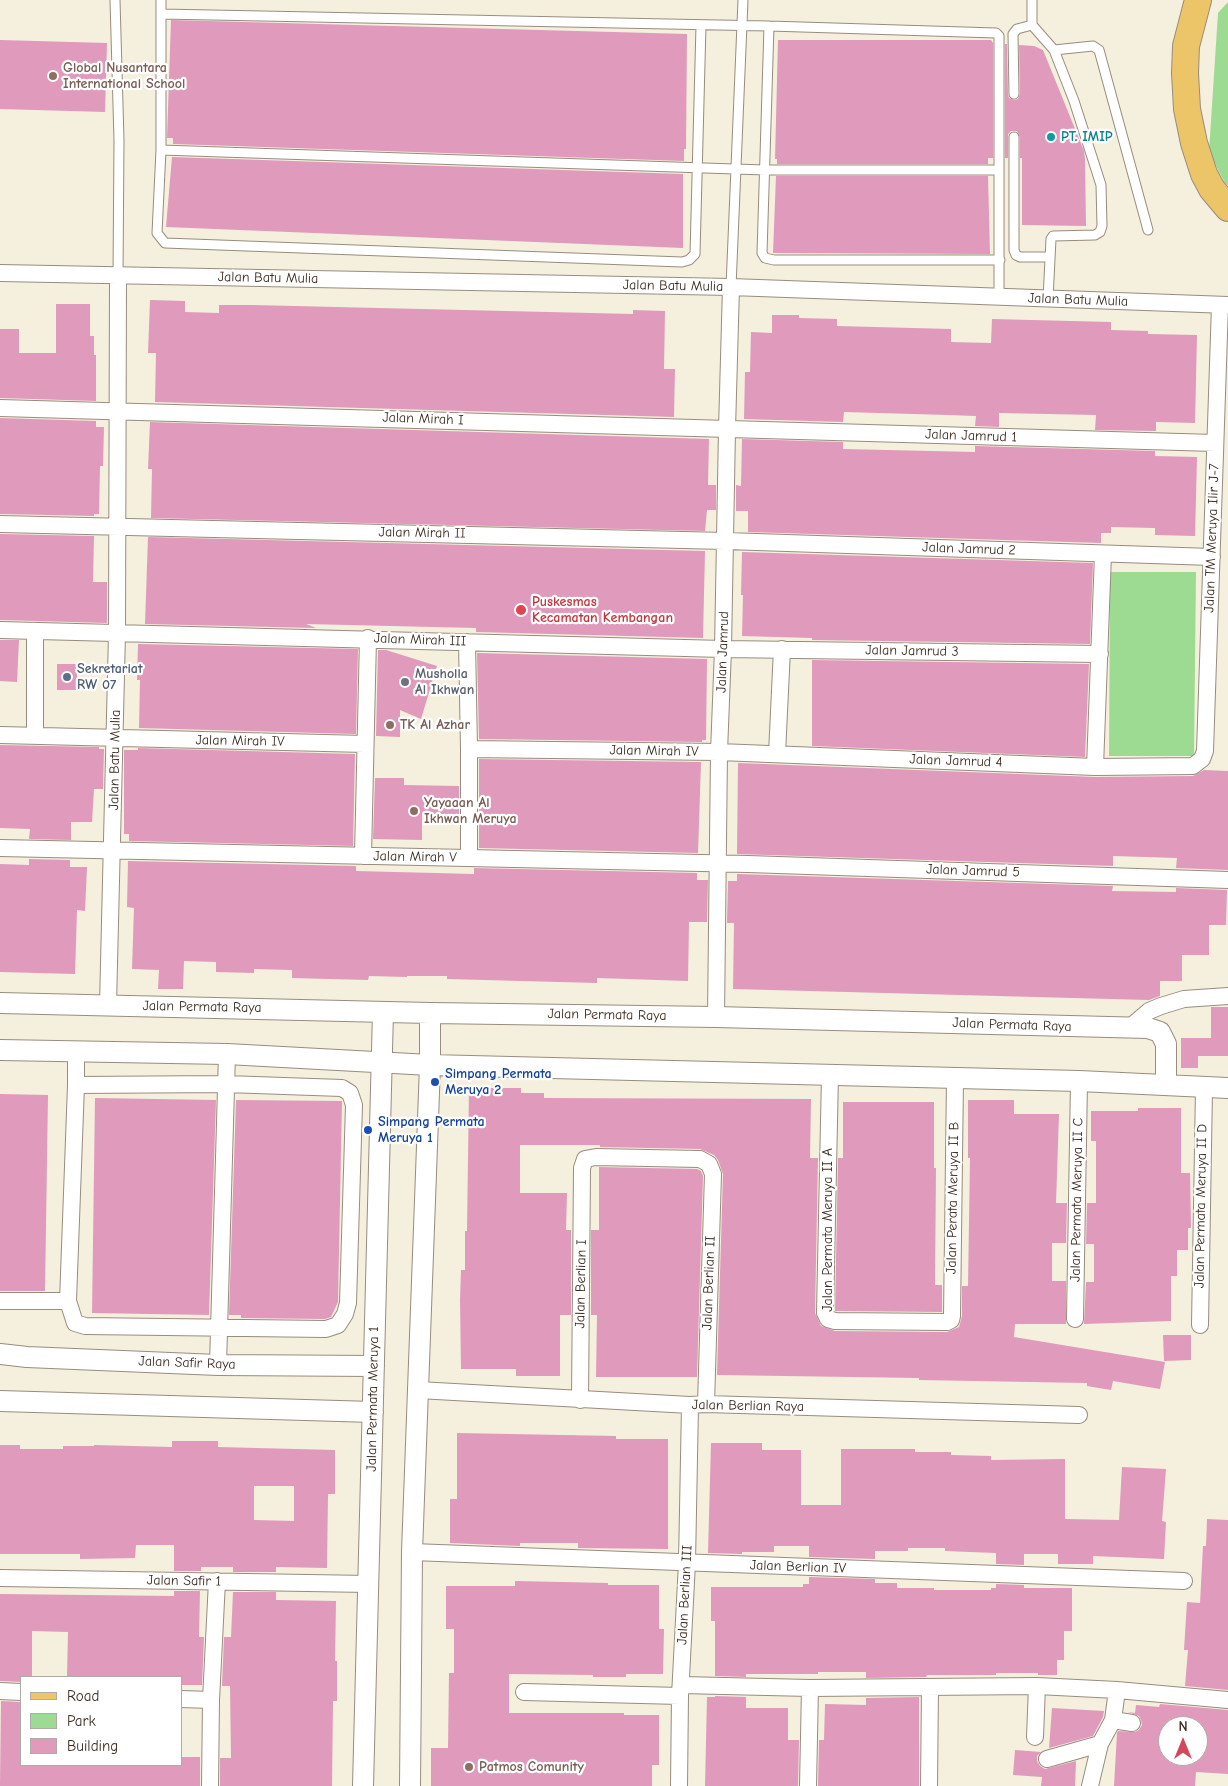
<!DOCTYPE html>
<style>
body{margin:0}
#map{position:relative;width:1228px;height:1786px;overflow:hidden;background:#f5efde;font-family:"Comic Neue",sans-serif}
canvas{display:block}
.legend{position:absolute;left:20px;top:1676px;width:162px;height:90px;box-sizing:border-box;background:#fff;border:1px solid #b1aaa5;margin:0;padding:6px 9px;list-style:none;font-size:15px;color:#3b2a1e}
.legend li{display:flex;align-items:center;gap:10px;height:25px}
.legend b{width:25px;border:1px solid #b1aaa5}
.north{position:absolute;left:1158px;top:1716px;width:50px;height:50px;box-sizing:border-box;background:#fff;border:1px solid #b1aaa5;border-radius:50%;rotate:0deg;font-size:14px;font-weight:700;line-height:20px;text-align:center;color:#3b2a1e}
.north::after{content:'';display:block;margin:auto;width:18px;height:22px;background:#d1495b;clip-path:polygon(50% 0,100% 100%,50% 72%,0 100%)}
</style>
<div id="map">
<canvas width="1228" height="1786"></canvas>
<ul class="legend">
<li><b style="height:6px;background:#ecc569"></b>Road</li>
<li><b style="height:14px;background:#9cdb91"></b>Park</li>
<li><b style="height:14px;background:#e09abc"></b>Building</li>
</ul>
<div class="north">N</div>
</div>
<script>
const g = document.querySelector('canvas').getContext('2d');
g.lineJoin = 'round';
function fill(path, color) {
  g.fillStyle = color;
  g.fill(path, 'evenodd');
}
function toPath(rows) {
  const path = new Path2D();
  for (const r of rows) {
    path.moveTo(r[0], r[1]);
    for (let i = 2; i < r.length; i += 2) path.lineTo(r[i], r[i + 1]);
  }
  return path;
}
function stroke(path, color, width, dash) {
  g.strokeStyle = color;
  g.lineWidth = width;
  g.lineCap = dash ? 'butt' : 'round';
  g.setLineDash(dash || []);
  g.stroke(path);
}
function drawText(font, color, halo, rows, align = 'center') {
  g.font = font + ' "Comic Neue",sans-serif';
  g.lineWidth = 4.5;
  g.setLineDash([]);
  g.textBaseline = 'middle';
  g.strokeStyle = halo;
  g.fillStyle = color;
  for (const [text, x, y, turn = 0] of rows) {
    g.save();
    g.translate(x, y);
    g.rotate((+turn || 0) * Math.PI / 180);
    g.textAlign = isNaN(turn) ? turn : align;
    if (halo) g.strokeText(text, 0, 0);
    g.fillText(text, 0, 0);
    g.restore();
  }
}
fill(toPath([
 [1228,2,1228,185,1225,183,1209,152,1218,13],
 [1110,572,1196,572,1194,756,1109,756]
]), '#9cdb91');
fill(toPath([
 [171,20,687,34,686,149,684,149,684,161,173,144,173,138,167,138],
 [0,40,107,43,105,112,0,109],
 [778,40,991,40,993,43,993,158,988,158,988,164,777,164,777,159,775,159],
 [1005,44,1007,44,1008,94,1009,98,1014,100,1018,99,1020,94,1019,45,1034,46,1043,50,1084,151,1085,159,1086,226,1022,225,1022,158,1020,158,1020,137,1017,131,1011,131,1008,134,1008,158,1005,158],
 [172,157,683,174,683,248,166,227],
 [776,176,988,176,990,254,773,253],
 [150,300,185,301,185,312,219,313,219,305,252,305,633,314,633,310,665,311,664,369,675,369,674,417,155,402,156,353,148,353],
 [56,304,90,304,90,336,94,336,94,355,96,355,96,401,0,398,0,329,19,329,19,353,56,353],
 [772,315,799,315,799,318,837,319,837,326,951,329,951,342,991,343,992,319,1111,322,1111,330,1148,331,1148,334,1197,335,1195,423,1156,422,1156,431,1095,430,1096,415,999,413,999,427,975,426,976,416,948,415,844,412,843,422,744,419,745,372,750,372,751,332,772,333],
 [0,418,96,421,96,427,104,427,103,466,100,466,99,514,94,514,94,516,0,514],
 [150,422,709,439,708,485,716,485,716,510,707,510,705,531,151,518,152,469,148,469],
 [742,439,843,442,843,449,975,452,975,446,1155,451,1155,456,1197,457,1195,536,1155,535,1155,528,1111,527,1111,533,1101,533,1101,543,748,532,748,511,736,511,736,485,741,486],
 [0,534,94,536,93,582,107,582,107,623,0,620],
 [148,537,705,551,703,638,476,632,476,628,306,624,316,628,145,624],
 [742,552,1093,563,1090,644,812,640,812,638,742,636,743,595,741,595],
 [0,640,19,640,17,682,0,681],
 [138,644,358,649,356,734,139,728,140,680,137,680],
 [378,650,386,650,437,666,421,719,400,710,400,737,376,736],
 [477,653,707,659,706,740,702,740,702,742,479,739],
 [812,660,1089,664,1085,757,812,746],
 [57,664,77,664,77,690,57,690],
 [0,745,99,747,99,749,104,749,103,789,94,789,92,822,71,822,71,840,29,839,30,829,0,828],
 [138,748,355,754,353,846,129,841,129,834,124,834,124,750,138,750],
 [479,759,701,762,698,853,479,848],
 [738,763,1095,777,1193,776,1204,770,1228,771,1228,870,1176,868,1177,858,1113,856,1113,866,737,854],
 [375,778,404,778,404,785,459,786,459,814,422,814,422,840,373,839],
 [29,859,70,860,70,867,87,867,85,911,77,910,75,974,0,972,0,864,29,865],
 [128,861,356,866,356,871,474,874,474,868,697,873,697,880,708,880,707,922,689,922,688,981,597,978,597,983,447,979,447,976,407,976,407,977,369,976,368,980,292,978,292,970,254,969,254,973,216,972,216,962,184,961,183,989,158,989,159,970,132,969,134,908,127,907],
 [737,874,1113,886,1112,891,1176,892,1176,888,1227,890,1226,925,1209,925,1209,955,1182,955,1182,981,1160,981,1160,996,1149,1000,733,989,734,923,727,923,728,881,737,881],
 [1211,1007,1228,1007,1228,1056,1198,1056,1198,1068,1181,1068,1181,1038,1211,1038],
 [469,1088,521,1088,521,1093,544,1093,544,1098,811,1099,810,1158,818,1158,815,1313,821,1326,835,1331,947,1332,959,1327,962,1316,962,1286,968,1286,970,1158,968,1158,968,1100,1014,1100,1014,1114,1059,1114,1056,1203,1067,1203,1066,1243,1052,1243,1052,1281,1066,1281,1066,1324,1015,1324,1014,1337,1165,1362,1160,1389,1113,1381,1111,1390,1087,1386,1087,1383,919,1380,919,1378,717,1375,723,1174,718,1160,714,1155,700,1149,600,1147,600,1145,520,1145,520,1193,567,1193,566,1230,571,1230,571,1315,560,1315,560,1376,516,1376,516,1369,461,1369,460,1300,461,1270,465,1270,465,1231,467,1231],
 [0,1094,48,1095,45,1291,0,1291],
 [95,1098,216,1100,209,1315,92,1313],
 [236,1100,342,1101,338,1302,331,1317,325,1319,241,1318,241,1315,229,1315],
 [843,1102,934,1102,934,1168,936,1168,935,1285,942,1285,942,1312,835,1311,838,1158,843,1158],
 [1138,1108,1181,1108,1181,1173,1190,1173,1191,1228,1188,1228,1188,1250,1177,1250,1177,1276,1171,1276,1171,1321,1084,1324,1086,1282,1094,1282,1094,1244,1086,1244,1087,1203,1096,1203,1096,1141,1091,1141,1091,1111,1138,1111],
 [599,1167,697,1169,701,1171,703,1176,697,1377,596,1377,597,1315,591,1315,591,1230,599,1230],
 [1163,1335,1191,1335,1191,1360,1164,1361],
 [457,1433,616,1436,616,1439,668,1439,668,1549,578,1548,578,1543,520,1543,520,1546,450,1543,450,1499,457,1499],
 [172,1441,218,1441,218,1447,335,1450,335,1494,328,1494,327,1568,276,1567,276,1572,233,1572,233,1567,201,1567,201,1571,174,1571,174,1545,136,1545,135,1558,80,1559,80,1554,0,1554,0,1445,20,1445,20,1449,63,1449,63,1446,94,1446,94,1445,172,1447],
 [254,1486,294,1486,294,1521,254,1520],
 [711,1443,762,1443,762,1450,801,1450,801,1505,841,1505,841,1449,915,1449,915,1452,951,1452,951,1455,991,1456,991,1460,1065,1459,1065,1519,1119,1520,1122,1467,1166,1469,1162,1521,1166,1522,1164,1559,1093,1556,1093,1564,1058,1564,1058,1554,1024,1554,1024,1565,996,1564,996,1553,945,1551,945,1548,908,1548,908,1551,875,1551,875,1559,809,1557,809,1546,774,1546,774,1552,742,1552,742,1554,708,1553],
 [1207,1519,1228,1520,1228,1690,1185,1686,1188,1650,1184,1650,1187,1602,1200,1603,1203,1546,1206,1546],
 [809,1577,875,1579,875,1583,897,1583,897,1588,934,1588,934,1590,991,1590,991,1588,996,1588,996,1584,1024,1585,1024,1588,1072,1588,1072,1631,1064,1631,1064,1660,1057,1660,1057,1675,1038,1675,1038,1673,996,1673,996,1675,927,1675,926,1677,866,1678,866,1672,818,1672,818,1674,746,1674,746,1677,715,1676,715,1621,711,1621,711,1587,803,1587,803,1584,809,1584],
 [515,1581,608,1583,608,1585,659,1585,659,1629,664,1629,663,1674,626,1674,626,1677,593,1677,593,1675,509,1674,509,1713,624,1713,624,1715,659,1715,659,1765,652,1765,652,1786,431,1786,431,1748,448,1748,449,1673,454,1673,454,1629,446,1629,446,1586,515,1586],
 [174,1591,200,1591,199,1637,204,1637,202,1685,181,1685,181,1677,67,1677,68,1632,32,1631,32,1677,21,1677,21,1682,0,1681,0,1594,174,1596],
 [233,1592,276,1592,276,1600,336,1601,335,1661,337,1661,337,1701,333,1701,332,1786,220,1786,220,1758,231,1758,230,1686,222,1686,224,1637,231,1637],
 [715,1696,746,1697,746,1708,788,1708,788,1740,799,1740,798,1786,705,1786,707,1697,715,1697],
 [919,1697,919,1786,818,1786,819,1740,824,1740,825,1704,866,1705,866,1698],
 [1,1701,21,1702,21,1765,181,1765,181,1757,200,1757,200,1786,0,1786],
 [1160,1704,1228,1710,1228,1774,1196,1772,1195,1786,1114,1786,1117,1733,1118,1731,1135,1732,1139,1730,1142,1725,1141,1720,1139,1716,1128,1712,1135,1713,1136,1705,1159,1707],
 [1168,1726,1198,1726,1198,1756,1168,1756],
 [1052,1708,1104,1711,1103,1717,1093,1736,1049,1748],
 [1015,1750,1041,1752,1037,1756,1037,1761,1040,1766,1045,1769,1076,1761,1075,1786,1041,1786,1042,1777,1013,1775]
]), '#e09abc');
const service = toPath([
 [115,0,119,140,118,276],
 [161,0,161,150,157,233,165,243,682,262,689,260,695,254,701,25],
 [1032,0,1032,25,1054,50,1074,101,1101,185,1102,226,1100,232,1095,235,1053,236,1051,239,1048,299],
 [161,14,769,26,996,33,999,36,999,297],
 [769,26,762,253,765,258,774,260,1000,260],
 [1054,50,1093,46,1099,50,1148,230],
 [1014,94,1013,34,1017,29,1032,25],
 [1014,137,1014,250,1016,255,1020,257,1049,257],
 [161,150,765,170,998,170],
 [731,287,743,0]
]);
const minor = toPath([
 [0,273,731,287,1228,305],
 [0,408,1215,443],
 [0,524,726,541,1212,557],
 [0,630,723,649,1100,654],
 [35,631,35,736],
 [467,642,469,749,469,858],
 [0,735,365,744],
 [469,749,719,752,1095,767,1193,766,1202,759,1205,751,1220,305],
 [777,754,782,649],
 [1095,767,1103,554],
 [0,848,748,864,1228,880],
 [363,856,368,638],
 [108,1005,117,633,118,276],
 [716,1017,719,752,723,649,727,429,731,287],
 [1129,1028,1149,1011,1161,1006,1184,999,1228,996],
 [76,1051,76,1085,68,1301,75,1323,85,1326,326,1329,338,1325,345,1314,348,1303,354,1105,350,1093,342,1088,226,1084,76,1085],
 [830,1074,825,1313,828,1319,835,1321,947,1322,951,1320,952,1316,955,1079],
 [0,1301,68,1301],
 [1075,1319,1079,1081],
 [1200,1325,1204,1088],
 [218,1365,227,1054],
 [418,1390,690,1405,706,1404,1079,1415],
 [580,1400,582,1168,585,1159,596,1157,700,1159,709,1164,713,1174,706,1404],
 [412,1552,1184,1581],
 [0,1578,369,1584],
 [681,1685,810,1688,1037,1686,1117,1690,1228,1700],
 [0,1691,21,1692],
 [524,1692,680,1696],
 [181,1699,211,1700],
 [1113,1720,1132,1723],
 [1035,1737,1037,1686],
 [1047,1759,1100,1744,1113,1720,1117,1690],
 [210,1786,211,1700,217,1581],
 [679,1786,680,1696,687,1563,690,1405],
 [808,1786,810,1688],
 [929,1786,930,1687],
 [1090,1786,1100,1744]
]);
const tertiary = toPath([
 [0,1003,430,1013,716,1017,1148,1028,1160,1032,1166,1044,1166,1085],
 [0,1050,227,1054,430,1065,1079,1081,1228,1088],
 [0,1354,27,1357,218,1365,374,1366],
 [0,1401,373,1412],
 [363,1786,383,1012],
 [410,1786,412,1552,430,1065,430,1013]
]);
const primary = toPath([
 [1198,0,1186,46,1185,73,1187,109,1194,143,1204,174,1212,189,1228,208]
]);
stroke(service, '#988c7e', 11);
stroke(minor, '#988c7e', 18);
stroke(tertiary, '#988c7e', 22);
stroke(primary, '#988c7e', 28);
stroke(service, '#fff', 9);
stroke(minor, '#fff', 16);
stroke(tertiary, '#fff', 20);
stroke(primary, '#ecc569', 26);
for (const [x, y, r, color] of [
 [53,76,5,"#8d6e63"],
 [1051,137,5,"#0f9aa8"],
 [521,610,6,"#e0444e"],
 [67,677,5,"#5c6f8a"],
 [405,682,5,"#6b7280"],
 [390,725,5,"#8d6e63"],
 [414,811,5,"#8d6e63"],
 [435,1082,5,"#1a4fb4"],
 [368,1130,5,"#1a4fb4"],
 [469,1767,5,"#8d6e63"]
]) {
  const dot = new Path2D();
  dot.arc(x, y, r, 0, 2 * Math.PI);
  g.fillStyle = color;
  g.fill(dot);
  stroke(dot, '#fff', 2);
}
drawText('bold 14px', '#785e54', '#fff', [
 ["Global Nusantara",63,68],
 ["International School",63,84],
 ["TK Al Azhar",400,725],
 ["Yayaaan Al",424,803],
 ["Ikhwan Meruya",424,819],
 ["Patmos Comunity",479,1767]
], 'left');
drawText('bold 14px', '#0d838f', '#fff', [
 ["PT. IMIP",1061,137]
], 'left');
drawText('14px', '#3b2a1e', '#fff', [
 ["Jalan Batu Mulia",268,278,1],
 ["Jalan Batu Mulia",673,286,1],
 ["Jalan Batu Mulia",1078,300,2],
 ["Jalan Mirah I",423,419,2],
 ["Jalan Jamrud 1",971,436,2],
 ["Jalan Mirah II",422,533,1],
 ["Jalan TM Meruya Ilir J-7",1212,538,-88],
 ["Jalan Jamrud 2",969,549,2],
 ["Jalan Mirah III",420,640,2],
 ["Jalan Jamrud 3",912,651,1],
 ["Jalan Jamrud",723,652,-88],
 ["Jalan Mirah IV",240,741,1],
 ["Jalan Mirah IV",654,751,1],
 ["Jalan Batu Mulia",115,760,-89],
 ["Jalan Jamrud 4",956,761,2],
 ["Jalan Mirah V",415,857,1],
 ["Jalan Jamrud 5",973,871,2],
 ["Jalan Permata Raya",202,1007,1],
 ["Jalan Permata Raya",607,1015,1],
 ["Jalan Permata Raya",1012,1025,2],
 ["Jalan Perata Meruya II B",953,1198,-89],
 ["Jalan Permata Meruya II C",1077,1200,-89],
 ["Jalan Permata Meruya II D",1201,1206,-89],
 ["Jalan Permata Meruya II A",828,1230,-90],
 ["Jalan Berlian II",709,1283,-88],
 ["Jalan Berlian I",581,1284,-89],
 ["Jalan Safir Raya",187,1363,2],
 ["Jalan Permata Meruya 1",373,1399,-89],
 ["Jalan Berlian Raya",748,1406,1],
 ["Jalan Berlian IV",798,1567,2],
 ["Jalan Safir 1",184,1581,1],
 ["Jalan Berlian III",685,1595,-87]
]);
drawText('bold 14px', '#be3a42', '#fff', [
 ["Puskesmas",532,602],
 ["Kecamatan Kembangan",532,618]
], 'left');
drawText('bold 14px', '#4e5e75', '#fff', [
 ["Sekretariat",77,669],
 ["RW 07",77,685]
], 'left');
drawText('bold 14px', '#5b616d', '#fff', [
 ["Musholla",415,674],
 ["Al Ikhwan",415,690]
], 'left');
drawText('bold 14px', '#164399', '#fff', [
 ["Simpang Permata",445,1074],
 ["Meruya 2",445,1090],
 ["Simpang Permata",378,1122],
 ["Meruya 1",378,1138]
], 'left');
</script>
